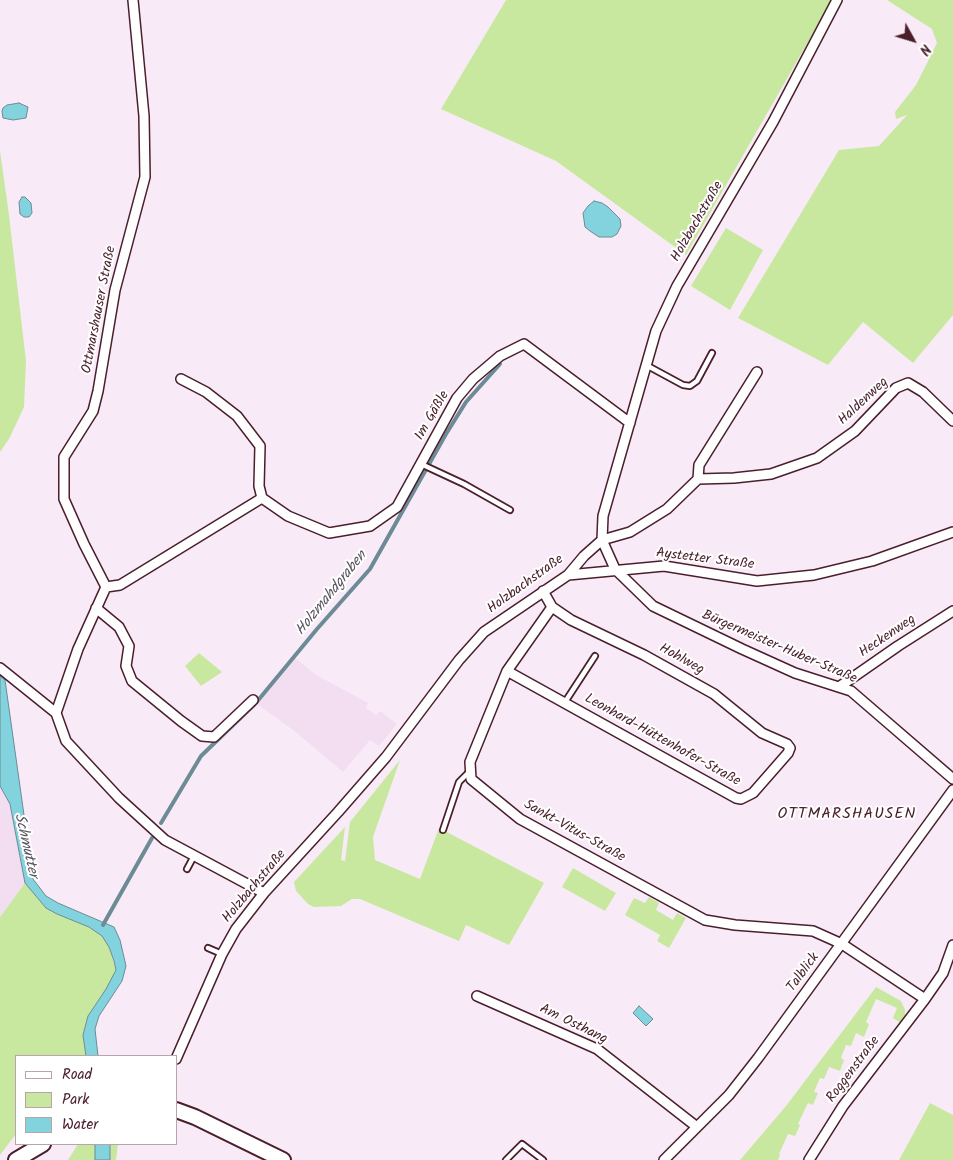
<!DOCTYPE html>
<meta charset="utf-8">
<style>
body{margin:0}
#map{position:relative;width:953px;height:1160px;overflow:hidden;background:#f8ebf7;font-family:Kalam,sans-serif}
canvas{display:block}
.legend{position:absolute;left:15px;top:1055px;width:162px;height:90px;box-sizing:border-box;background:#fff;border:1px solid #b7a5aa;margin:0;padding:6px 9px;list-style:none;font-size:15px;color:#4a1f2b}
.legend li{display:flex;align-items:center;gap:10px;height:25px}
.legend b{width:25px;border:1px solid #b7a5aa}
.north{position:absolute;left:888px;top:15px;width:50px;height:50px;-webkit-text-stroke:4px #fff;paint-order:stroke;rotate:129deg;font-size:14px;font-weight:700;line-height:20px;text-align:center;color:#4a1f2b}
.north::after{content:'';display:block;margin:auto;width:18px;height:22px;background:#4a1f2b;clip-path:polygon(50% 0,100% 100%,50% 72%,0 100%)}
</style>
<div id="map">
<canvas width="953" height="1160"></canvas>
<ul class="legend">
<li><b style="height:6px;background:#fff"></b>Road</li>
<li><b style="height:14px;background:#c8e8a0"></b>Park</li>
<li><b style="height:14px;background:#82d3dd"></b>Water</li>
</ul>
<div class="north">N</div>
</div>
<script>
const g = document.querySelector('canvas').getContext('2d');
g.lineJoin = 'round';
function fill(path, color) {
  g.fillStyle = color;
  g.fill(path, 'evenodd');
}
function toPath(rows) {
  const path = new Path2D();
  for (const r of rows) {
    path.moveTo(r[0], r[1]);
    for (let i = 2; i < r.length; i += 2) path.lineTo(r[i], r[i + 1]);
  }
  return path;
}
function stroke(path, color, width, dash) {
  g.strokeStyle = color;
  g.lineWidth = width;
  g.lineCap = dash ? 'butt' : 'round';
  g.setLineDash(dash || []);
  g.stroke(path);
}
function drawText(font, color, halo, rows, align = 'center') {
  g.font = font + ' Kalam,sans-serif';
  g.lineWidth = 4;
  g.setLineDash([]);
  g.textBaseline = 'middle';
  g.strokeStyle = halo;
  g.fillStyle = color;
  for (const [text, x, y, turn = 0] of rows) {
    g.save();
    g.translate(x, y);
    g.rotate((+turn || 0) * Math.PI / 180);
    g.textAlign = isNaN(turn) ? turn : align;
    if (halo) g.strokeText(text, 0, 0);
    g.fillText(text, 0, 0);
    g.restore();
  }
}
fill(toPath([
 [294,657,316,675,368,703,366,708,376,715,380,711,397,724,379,746,370,740,343,772,297,733,256,703],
 [0,786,10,804,25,883,0,917]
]), '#f3ddf1');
fill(toPath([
 [506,0,832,0,686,255,556,161,441,109],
 [887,0,953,0,953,315,913,363,863,322,828,365,738,318,839,150,879,146,907,115,896,119,895,112,916,85,937,43,932,29],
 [0,151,9,215,26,361,24,407,9,439,0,452],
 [726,228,763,250,730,310,691,286],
 [199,653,222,672,201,686,185,666],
 [400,760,373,837,375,860,420,879,439,828,544,883,509,945,466,925,459,941,360,899,352,899,341,906,314,907,308,904,296,891,294,882,345,827,341,860,345,861,350,822],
 [573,868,616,893,605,911,562,887],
 [25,883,46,908,57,914,89,927,102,936,109,947,116,970,106,989,88,1016,83,1035,86,1056,16,1056,16,1134,0,1155,0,917],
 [649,897,659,903,656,910,673,920,677,913,686,918,669,948,657,941,660,935,625,915,634,898,645,903],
 [876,987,901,1001,905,1010,905,1016,901,1023,893,1018,897,1008,876,999,866,1022,869,1024,864,1037,856,1033,851,1046,846,1045,841,1058,844,1060,840,1071,829,1067,824,1079,820,1078,814,1092,818,1093,813,1105,808,1103,798,1124,800,1125,795,1136,788,1134,779,1154,780,1155,778,1160,740,1160,786,1106],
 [930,1103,953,1115,953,1160,899,1160],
 [78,1144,95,1144,95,1160,68,1160],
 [110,1144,118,1144,116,1160,110,1160]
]), '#c8e8a0');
const water = toPath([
 [19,103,28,107,26,118,13,120,3,118,2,111,3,108,7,105,19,103],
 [22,197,25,197,31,203,32,213,29,217,24,217,20,214,19,202,22,197],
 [594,201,602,203,608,207,620,219,621,226,617,234,612,237,599,237,590,231,585,227,583,213,588,206,594,201],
 [0,676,5,680,33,879,46,896,58,903,114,927,120,940,126,966,122,981,99,1016,95,1029,98,1056,86,1056,83,1035,88,1016,106,989,116,970,114,961,109,947,102,936,89,927,57,914,46,908,25,883,10,804,0,786,0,676],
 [639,1006,653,1019,646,1026,633,1013,639,1006],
 [95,1144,110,1144,110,1160,95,1160,95,1144]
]);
fill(water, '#82d3dd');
stroke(water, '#6c8b96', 1);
stroke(toPath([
 [161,823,201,756,255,704,317,629,370,569,446,434,466,402,500,364],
 [103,925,152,838]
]), '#6c8b96', 4);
const lane = toPath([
 [646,365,683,385,690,386,697,381,712,353],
 [421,464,464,484,510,510],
 [565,702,595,656],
 [443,830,459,782,470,771],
 [187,869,194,856],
 [208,948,222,954],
 [506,1160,522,1144,543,1160]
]);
const street = toPath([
 [133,0,144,116,145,177,115,290,98,391,93,411,64,457,64,499,84,544,106,587,78,649,56,713,66,741,119,798,165,840,264,893],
 [181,379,206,392,237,416,260,446,259,486,262,498],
 [698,479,699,465,757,372],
 [602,540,615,569,653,606,742,649,795,673,851,691,953,779],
 [602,540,630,532,667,509,698,479,734,478,771,474,817,458,855,431,896,388,908,383,923,392,953,421],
 [568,575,664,566,757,581,814,575,872,561,953,532],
 [106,587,120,585,262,498,288,516,329,533,370,526,397,507,457,398,473,379,500,356,524,344,630,423],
 [543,591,552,607,507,671,470,762,471,779,520,819,705,920,735,925,813,931,842,944,925,999],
 [96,608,119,627,129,646,126,666,132,681,181,721,202,736,214,737,253,700],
 [0,668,56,713],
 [507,671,736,798,741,799,753,793,788,753,790,748,787,744,762,733,714,694,644,655,571,620,552,607],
 [839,687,898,646,953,611],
 [477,996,597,1049,697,1127],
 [176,1059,222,954,236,929,264,893,338,812,386,757,459,660,484,632,568,575,584,556,602,540,603,516,656,331,677,286,773,122,837,0],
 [664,1160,729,1095,758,1058,953,790],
 [809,1160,843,1106,925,999,943,973,953,945]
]);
const secondary = toPath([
 [176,1110,195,1117,283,1160],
 [16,1160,43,1144]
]);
stroke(lane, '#4a1f2b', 8);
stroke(street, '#4a1f2b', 12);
stroke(secondary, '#4a1f2b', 18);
stroke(lane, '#fff', 4.5);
stroke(street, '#fff', 9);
stroke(secondary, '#fff', 14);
drawText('14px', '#4a1f2b', '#fff', [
 ["Holzbachstraße",698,222,-60],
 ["Ottmarshauser Straße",100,310,-79],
 ["Haldenweg",864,402,-43],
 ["Im Gäßle",433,416,-60],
 ["Aystetter Straße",705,560,7],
 ["Holzbachstraße",526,585,-36],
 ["Heckenweg",888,637,-34],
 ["Bürgermeister-Huber-Straße",779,648,23],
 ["Hohlweg",681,660,29],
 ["Leonhard-Hüttenhofer-Straße",662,741,29],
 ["Sankt-Vitus-Straße",574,832,29],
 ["Holzbachstraße",255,887,-50],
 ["Talblick",804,973,-54],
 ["Am Osthang",573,1025,26],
 ["Roggenstraße",854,1070,-53]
]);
drawText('italic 15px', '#5b5560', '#fff', [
 ["Holzmahdgraben",332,594,-51],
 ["Schmutter",25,846,77]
]);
g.letterSpacing = '1px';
drawText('16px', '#4a1f2b', '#fff', [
 ["OTTMARSHAUSEN",847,815]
]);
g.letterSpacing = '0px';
</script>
